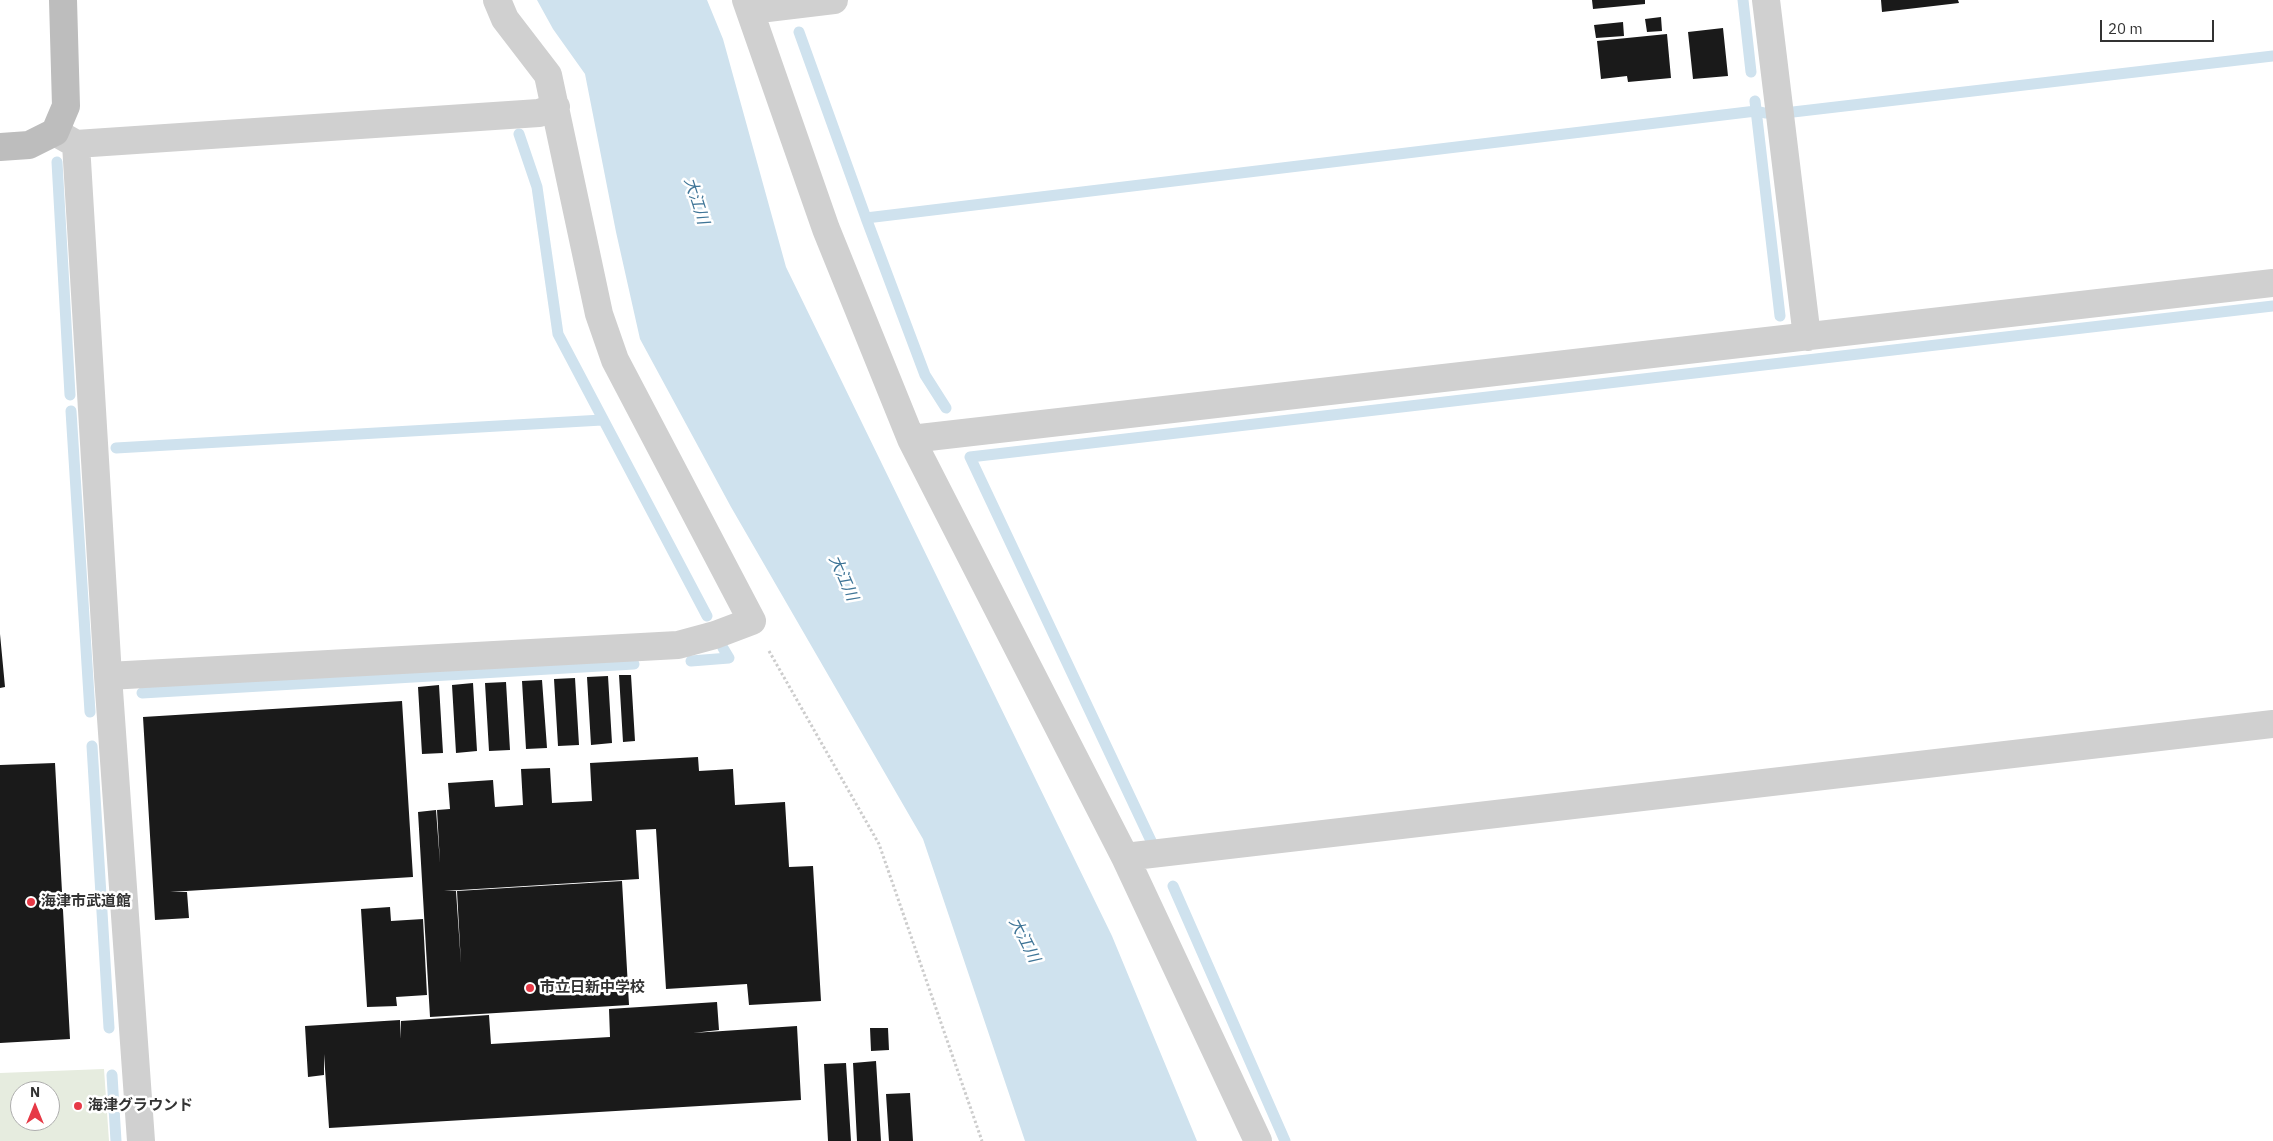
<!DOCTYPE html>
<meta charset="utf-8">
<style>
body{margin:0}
#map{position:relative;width:2273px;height:1141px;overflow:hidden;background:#fff;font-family:"IBM Plex Sans",sans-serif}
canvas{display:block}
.north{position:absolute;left:10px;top:1081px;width:50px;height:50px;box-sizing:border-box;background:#fff;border:1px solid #adadad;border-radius:50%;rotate:0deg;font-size:14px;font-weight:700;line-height:20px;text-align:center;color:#333}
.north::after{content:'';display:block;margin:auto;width:18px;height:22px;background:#e63946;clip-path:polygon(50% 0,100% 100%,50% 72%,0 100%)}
.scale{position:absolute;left:2100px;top:20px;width:114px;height:22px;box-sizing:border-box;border:2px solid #333;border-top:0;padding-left:6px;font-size:15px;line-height:18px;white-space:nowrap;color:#333;-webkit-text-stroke:4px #fff;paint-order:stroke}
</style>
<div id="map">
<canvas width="2273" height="1141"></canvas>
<div class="north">N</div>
<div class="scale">20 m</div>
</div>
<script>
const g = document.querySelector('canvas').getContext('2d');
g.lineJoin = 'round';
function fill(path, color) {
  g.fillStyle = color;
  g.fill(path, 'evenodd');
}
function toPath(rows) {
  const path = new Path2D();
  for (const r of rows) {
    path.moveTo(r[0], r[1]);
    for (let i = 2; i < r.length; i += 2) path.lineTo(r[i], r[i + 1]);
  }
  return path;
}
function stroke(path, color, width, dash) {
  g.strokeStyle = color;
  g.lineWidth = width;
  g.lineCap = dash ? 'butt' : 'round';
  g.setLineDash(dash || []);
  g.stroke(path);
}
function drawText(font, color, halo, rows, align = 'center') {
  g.font = font + ' "IBM Plex Sans","Noto Sans JP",sans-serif';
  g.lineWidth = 5;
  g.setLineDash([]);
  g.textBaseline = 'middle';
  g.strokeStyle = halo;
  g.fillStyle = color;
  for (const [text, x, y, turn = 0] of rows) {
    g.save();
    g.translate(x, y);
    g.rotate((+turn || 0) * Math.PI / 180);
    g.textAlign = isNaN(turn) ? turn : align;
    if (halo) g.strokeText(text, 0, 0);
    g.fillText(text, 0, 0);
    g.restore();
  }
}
fill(toPath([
 [104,1069,109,1141,0,1141,0,1073],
 [20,1091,50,1091,50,1121,20,1121]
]), '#e6ecdf');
fill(toPath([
 [537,0,707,0,723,39,786,267,1112,936,1197,1141,1025,1141,923,839,731,507,640,339,616,232,585,74,553,29]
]), '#cfe2ee');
stroke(toPath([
 [1743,0,1751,72],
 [799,32,866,218,1756,111,1765,113],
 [1755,101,1780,316],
 [1793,112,2273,56],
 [519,134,537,187,558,334,707,616],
 [57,162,70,395],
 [866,218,925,375,946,408],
 [71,411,90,712],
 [116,448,602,420],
 [691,661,729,658,723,648],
 [142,693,634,664],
 [92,746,109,1028],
 [1152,843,970,457,2273,306],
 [1173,886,1285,1141],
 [112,1075,116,1141]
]), '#cfe2ee', 11);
fill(toPath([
 [1592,0,1645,0,1645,4,1593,9],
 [1881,0,1958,0,1959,3,1882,12],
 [1661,17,1662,31,1647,32,1645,19],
 [1623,22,1624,36,1596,38,1594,25],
 [1723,28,1728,76,1693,79,1688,32],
 [1667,34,1671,78,1628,82,1627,76,1601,79,1597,41],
 [0,634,5,687,0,688],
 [619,675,631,675,635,741,623,742],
 [608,676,612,743,591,745,587,677],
 [575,678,579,745,558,746,554,679],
 [542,680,547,748,526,749,522,681],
 [506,682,510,750,489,751,485,683],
 [473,683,477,751,456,753,452,685],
 [439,685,443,753,422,754,418,687],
 [402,701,413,877,170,892,187,892,189,918,155,920,143,717],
 [698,757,699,771,733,769,735,805,785,802,789,867,813,866,821,1001,749,1005,747,984,666,989,656,829,636,830,639,879,444,891,456,891,461,964,457,891,622,881,629,1005,430,1017,418,812,436,810,440,863,437,810,450,809,448,783,493,780,495,807,523,805,521,769,550,768,552,803,592,801,590,763],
 [55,763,70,1039,0,1043,0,765],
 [390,907,391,921,423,919,427,995,396,997,397,1006,367,1007,361,909],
 [717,1002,719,1030,693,1033,797,1026,801,1100,329,1128,324,1054,324,1075,308,1077,305,1026,400,1020,401,1039,401,1021,489,1015,491,1044,610,1037,609,1009],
 [870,1028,888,1028,889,1050,871,1051],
 [876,1061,881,1141,857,1141,853,1063],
 [846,1063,851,1141,828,1141,824,1064],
 [910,1093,913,1141,889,1141,886,1094]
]), '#1a1a1a');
stroke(toPath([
 [769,651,879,844,982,1141]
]), '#cdcdcd', 3, [2.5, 2.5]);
stroke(toPath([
 [746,0,826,229,911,439,1125,857,1258,1141],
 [1766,0,1807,337],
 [751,10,834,0],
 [55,132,76,144,108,676,141,1141],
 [76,144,539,113,556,107],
 [911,439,2273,283],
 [108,676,678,645,715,635,752,621,615,360,599,314,548,75,505,19,497,0],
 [1125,857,2273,724]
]), '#d0d0d0', 28);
stroke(toPath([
 [0,147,29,145,55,132,66,106,63,0]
]), '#bdbdbd', 28);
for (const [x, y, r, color] of [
 [31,902,5,"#e63946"],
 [530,988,5,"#e63946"],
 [78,1106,5,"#e63946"]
]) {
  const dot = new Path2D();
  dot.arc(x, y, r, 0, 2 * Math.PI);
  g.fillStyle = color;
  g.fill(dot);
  stroke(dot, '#fff', 2);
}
drawText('bold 15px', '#333', '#fff', [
 ["海津市武道館",41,902],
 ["市立日新中学校",540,988],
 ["海津グラウンド",88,1106]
], 'left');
drawText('italic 16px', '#3f7597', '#fff', [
 ["大江川",696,201,72],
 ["大江川",843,578,66],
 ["大江川",1024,940,63]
]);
</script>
